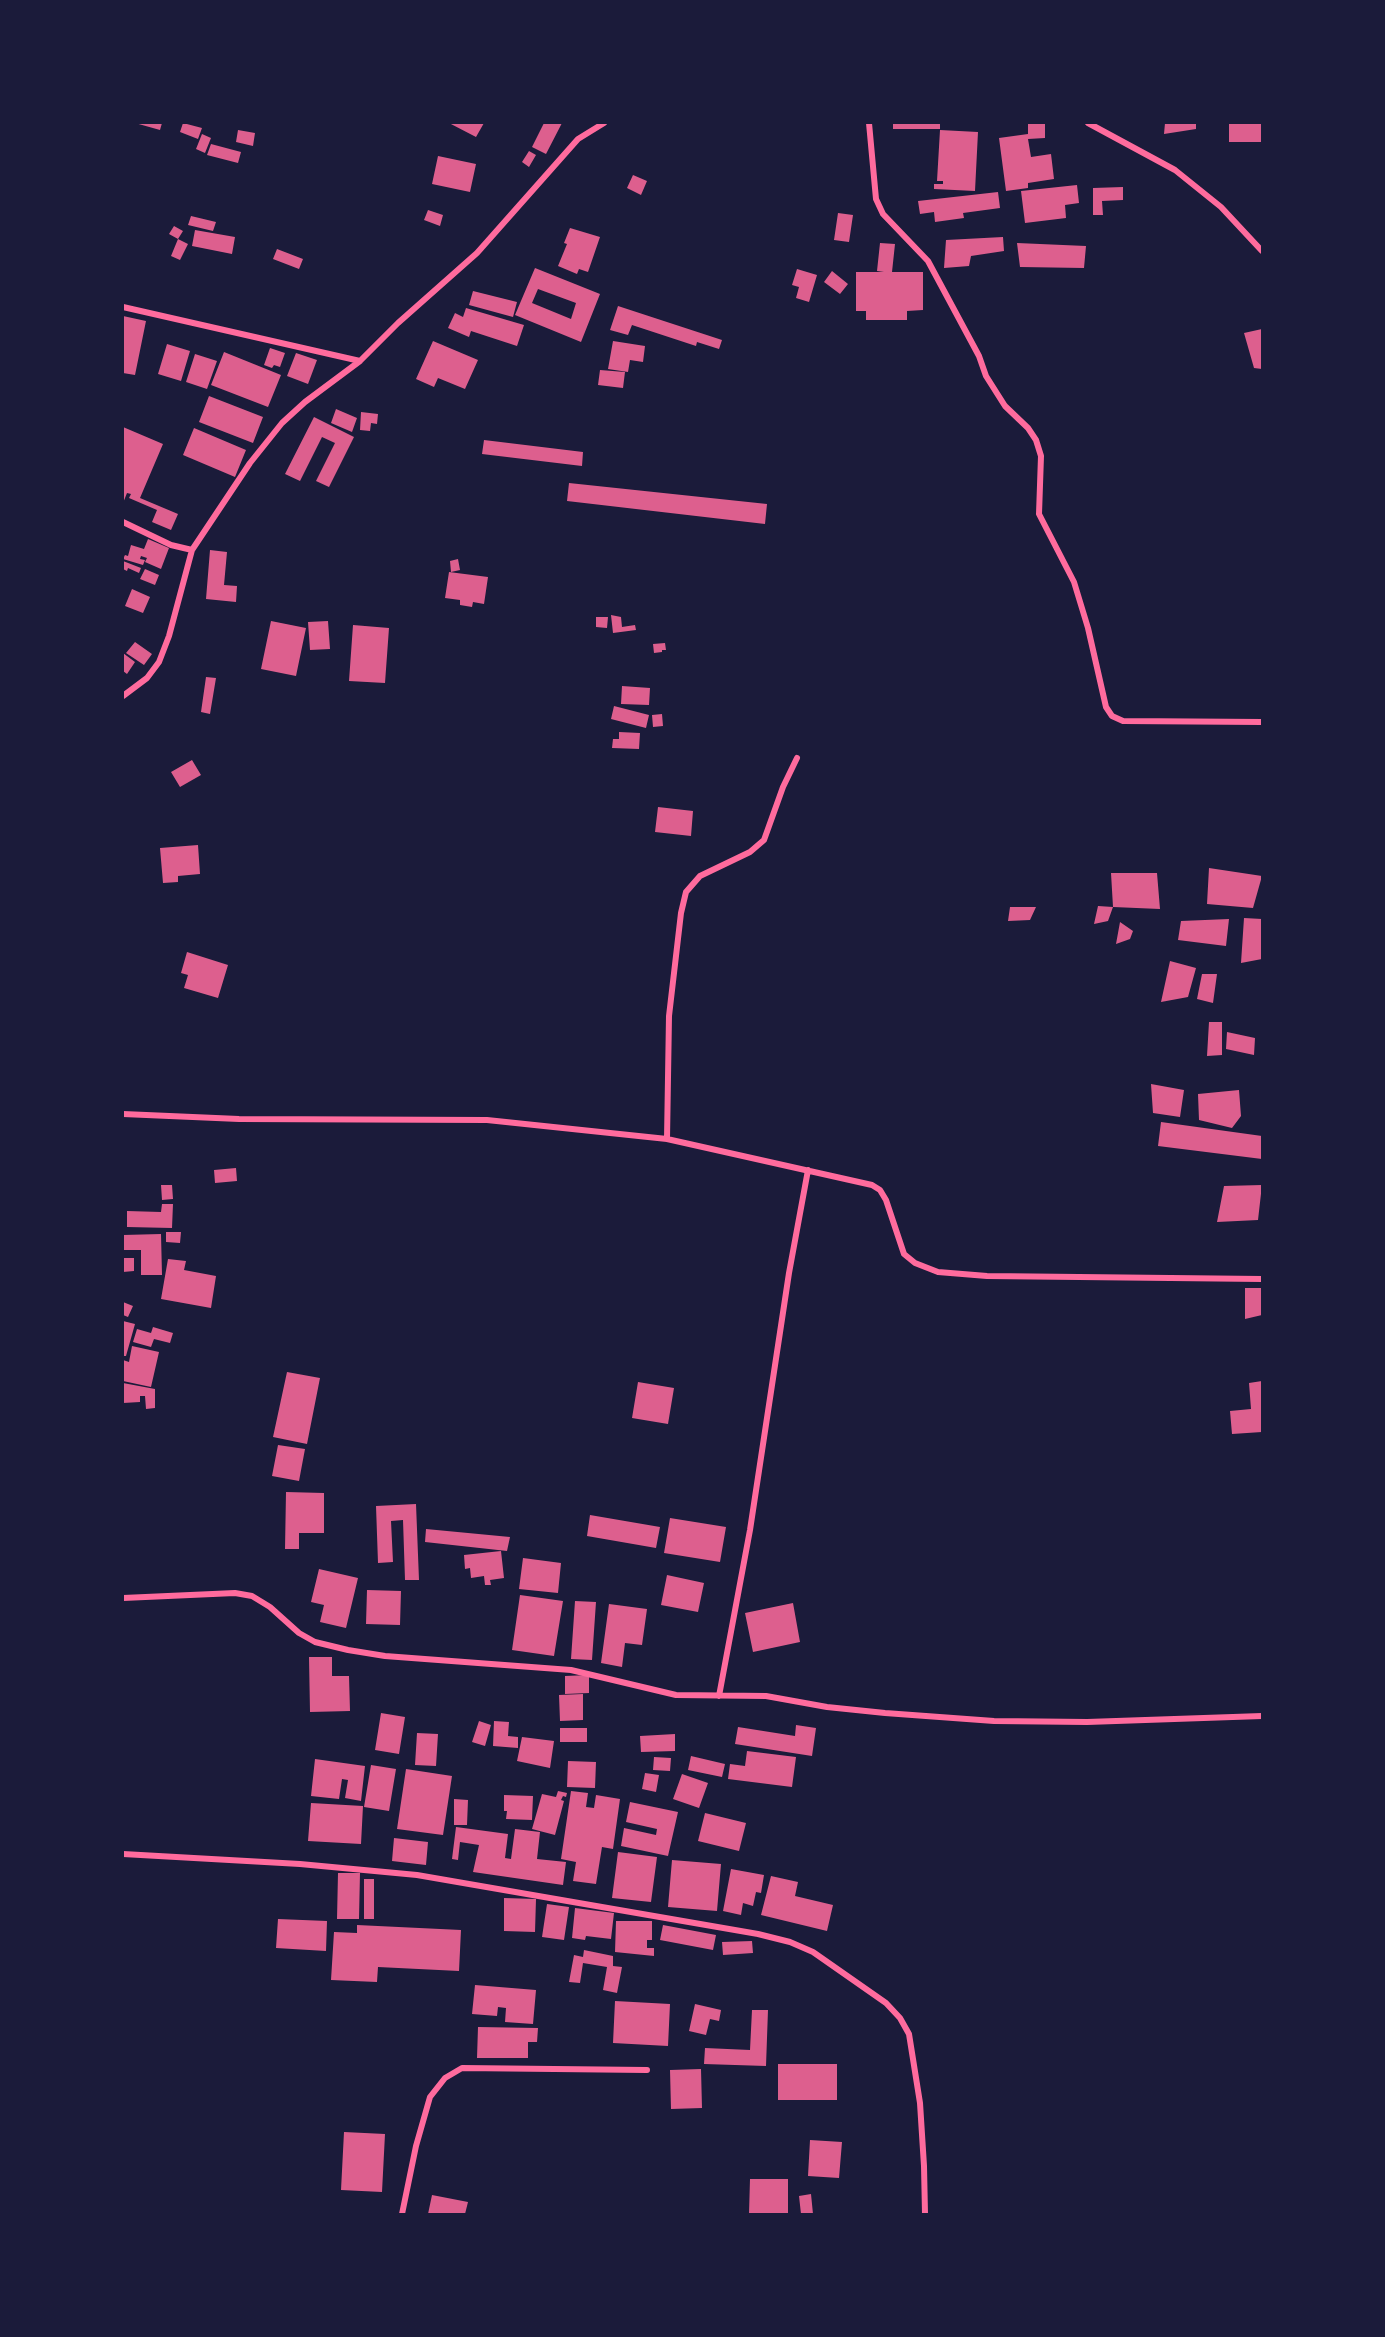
<!DOCTYPE html>
<style>
body{margin:0}
#map{position:relative;width:1385px;height:2337px;overflow:hidden;background:#1b1b3a;font-family:"Nunito Sans",sans-serif}
canvas{display:block}
.frame{position:absolute;inset:0;border:124px solid #1b1b3a;pointer-events:none}
</style>
<div id="map">
<canvas width="1385" height="2337"></canvas>
<div class="frame"></div>
</div>
<script>
const g = document.querySelector('canvas').getContext('2d');
g.lineJoin = 'round';
function fill(path, color) {
  g.fillStyle = color;
  g.fill(path, 'evenodd');
}
function toPath(rows) {
  const path = new Path2D();
  for (const r of rows) {
    path.moveTo(r[0], r[1]);
    for (let i = 2; i < r.length; i += 2) path.lineTo(r[i], r[i + 1]);
  }
  return path;
}
function stroke(path, color, width, dash) {
  g.strokeStyle = color;
  g.lineWidth = width;
  g.lineCap = dash ? 'butt' : 'round';
  g.setLineDash(dash || []);
  g.stroke(path);
}
fill(toPath([
 [135,123,162,123,160,130],
 [183,123,202,128,198,139,180,132],
 [449,123,484,123,476,137],
 [544,123,562,123,546,154,532,147],
 [893,123,940,123,940,129,893,129],
 [1028,123,1045,123,1045,138,1028,139,1031,157,1051,154,1054,179,1028,183,1028,188,1006,191,999,138,1028,134],
 [1165,123,1196,123,1196,129,1164,134],
 [1229,123,1262,123,1262,142,1229,142],
 [238,130,255,133,253,146,236,142],
 [940,130,978,132,975,191,934,189,934,184,943,184,943,181,937,181],
 [202,134,211,138,205,153,196,149],
 [211,144,241,152,238,163,207,155],
 [529,151,536,155,529,167,522,162],
 [438,156,476,164,470,192,432,184],
 [633,175,647,181,641,195,627,188],
 [1077,185,1079,203,1065,205,1066,218,1025,223,1021,191],
 [1123,187,1123,200,1102,201,1103,215,1093,215,1093,188],
 [998,192,1000,208,963,213,964,218,935,222,934,212,920,214,918,201],
 [428,210,443,215,440,226,424,220],
 [838,213,853,215,849,242,834,240],
 [191,216,216,222,213,231,188,225],
 [174,226,183,231,178,239,169,234],
 [570,228,600,237,588,272,579,269,577,274,558,266,567,244,564,243],
 [195,230,235,237,232,254,192,246],
 [1003,237,1004,251,971,256,969,266,944,268,946,240],
 [178,239,188,244,180,260,171,256],
 [880,243,895,244,892,272,923,272,923,310,907,311,907,320,866,320,866,311,856,311,856,272,884,272,877,271],
 [1017,243,1086,246,1084,268,1020,267],
 [277,249,303,259,299,269,273,259],
 [535,268,600,294,581,342,515,315],
 [538,289,576,303,571,319,532,303],
 [797,269,817,275,809,302,796,298,799,287,792,285],
 [832,271,848,284,840,294,824,282],
 [473,291,517,302,513,317,469,305],
 [618,306,722,340,719,349,697,342,696,346,632,325,628,335,610,330],
 [466,308,524,325,517,346,471,331,469,337,448,328,455,313,463,317],
 [123,316,146,321,135,375,123,373],
 [1262,329,1262,369,1254,368,1244,333],
 [433,341,478,360,465,389,438,378,434,387,416,379],
 [613,341,645,346,643,362,630,360,628,372,608,369],
 [167,344,190,351,181,381,158,374],
 [270,348,285,353,280,367,274,365,272,368,264,365],
 [224,352,281,375,268,407,211,385],
 [296,353,317,360,308,384,287,376],
 [195,354,217,361,207,389,186,382],
 [600,370,625,372,623,388,598,385],
 [209,396,263,417,253,443,199,422],
 [336,409,357,418,352,432,331,423],
 [361,412,378,414,377,424,371,423,370,431,360,430],
 [314,417,354,437,329,487,316,481,335,443,322,437,300,481,285,474],
 [123,427,163,444,140,498,178,514,171,530,152,522,157,510,129,498,131,494,127,493,123,503],
 [194,428,246,450,235,477,183,455],
 [484,440,583,452,582,466,482,454],
 [569,483,767,504,765,524,567,501],
 [148,539,169,548,161,569,145,562,147,558,141,556,140,559,145,560,143,565,123,559,125,555,128,556,131,545,144,549],
 [210,550,227,552,224,585,237,586,236,602,206,599],
 [458,559,460,570,451,572,450,561],
 [123,561,141,568,139,573,128,568,127,571,123,569],
 [145,569,159,575,155,585,140,579],
 [449,572,488,577,484,604,473,602,472,607,460,605,460,600,445,598],
 [132,589,150,597,143,613,125,606],
 [611,615,621,617,622,627,635,625,636,630,613,633],
 [596,617,608,617,607,628,596,627],
 [271,621,306,628,296,676,261,669],
 [328,621,330,649,310,650,308,622],
 [353,625,389,628,385,683,349,681],
 [135,642,152,654,144,665,126,653],
 [665,643,666,650,662,650,662,652,654,653,653,644],
 [123,653,135,662,127,674,123,671],
 [206,677,216,678,210,714,201,712],
 [622,686,650,688,649,705,621,704],
 [614,706,649,715,646,728,611,719],
 [662,714,663,726,653,727,652,715],
 [619,732,640,733,639,749,612,748,613,739,619,739],
 [192,760,201,775,180,787,171,772],
 [658,807,693,811,691,836,655,832],
 [198,845,200,874,178,876,178,882,163,883,160,848],
 [1209,868,1262,876,1253,908,1207,904],
 [1111,873,1157,873,1160,909,1113,907,1108,921,1094,924,1098,906,1113,907],
 [1010,907,1036,907,1030,920,1008,921],
 [1244,918,1262,919,1262,959,1241,963],
 [1229,919,1226,946,1178,940,1181,921],
 [1120,922,1133,931,1130,939,1116,944],
 [187,952,228,965,218,998,184,988,188,975,181,973],
 [1170,961,1196,968,1188,997,1161,1002],
 [1202,974,1217,974,1213,1003,1197,999],
 [1209,1022,1222,1022,1222,1055,1207,1056],
 [1227,1032,1255,1038,1254,1055,1226,1049],
 [1151,1084,1184,1090,1180,1117,1153,1113],
 [1239,1090,1241,1116,1232,1128,1199,1120,1198,1094],
 [1161,1122,1262,1136,1262,1159,1158,1146],
 [236,1168,237,1181,215,1183,214,1170],
 [161,1185,172,1185,173,1199,162,1200],
 [1262,1185,1258,1220,1217,1222,1224,1186],
 [162,1204,173,1204,172,1228,127,1227,127,1211,161,1212],
 [166,1232,181,1232,180,1243,166,1242],
 [161,1234,162,1275,141,1275,141,1250,123,1250,123,1235],
 [123,1258,134,1258,134,1271,123,1272],
 [168,1259,186,1261,184,1270,216,1276,211,1308,161,1299],
 [1245,1288,1262,1288,1262,1315,1245,1319],
 [123,1302,133,1306,128,1317,123,1315],
 [123,1321,135,1324,126,1356,123,1356],
 [153,1327,173,1333,170,1343,154,1339,151,1347,133,1342,137,1329,151,1333],
 [132,1346,159,1352,151,1387,123,1381,123,1360,129,1362],
 [287,1372,320,1378,307,1444,273,1437],
 [1262,1381,1262,1432,1232,1434,1230,1411,1251,1409,1249,1383],
 [638,1382,674,1388,668,1424,632,1418],
 [123,1383,155,1389,155,1408,146,1409,145,1396,140,1396,140,1402,123,1403],
 [278,1445,305,1449,299,1481,272,1476],
 [286,1492,324,1493,324,1533,299,1533,299,1549,285,1549],
 [416,1504,419,1580,405,1580,403,1520,391,1521,393,1562,378,1563,376,1506],
 [590,1515,660,1527,656,1548,587,1536],
 [670,1518,726,1527,720,1562,664,1553],
 [426,1529,510,1537,507,1551,425,1542],
 [501,1551,504,1578,490,1580,491,1585,485,1585,484,1576,471,1578,470,1568,465,1569,464,1555],
 [523,1558,561,1563,558,1593,519,1589],
 [319,1569,358,1578,346,1628,320,1622,324,1605,311,1602],
 [667,1575,704,1583,698,1612,661,1605],
 [367,1590,401,1591,400,1625,366,1624],
 [520,1595,563,1601,554,1656,512,1650],
 [575,1601,596,1602,592,1660,571,1659],
 [793,1603,800,1642,753,1652,745,1613],
 [609,1604,647,1609,642,1645,625,1643,622,1667,601,1663],
 [309,1657,332,1657,332,1676,349,1676,350,1711,310,1712],
 [589,1675,589,1693,565,1694,565,1676],
 [583,1694,583,1720,560,1721,559,1695],
 [381,1713,405,1717,399,1754,375,1750],
 [479,1721,491,1725,485,1746,472,1742],
 [494,1721,509,1722,508,1736,518,1737,518,1748,493,1746],
 [796,1725,816,1728,812,1756,735,1744,738,1727,795,1736],
 [560,1728,587,1728,587,1742,560,1742],
 [417,1733,438,1734,436,1766,415,1765],
 [675,1734,675,1751,641,1752,640,1736],
 [522,1737,554,1741,550,1768,517,1761],
 [747,1751,796,1757,792,1787,728,1779,730,1764,745,1766],
 [691,1756,725,1764,722,1777,688,1770],
 [654,1757,671,1758,670,1771,653,1770],
 [315,1759,365,1766,361,1801,345,1798,348,1780,342,1779,339,1799,311,1796],
 [568,1761,596,1762,595,1788,567,1787],
 [371,1765,396,1769,389,1811,364,1807],
 [406,1769,452,1776,443,1835,397,1829],
 [645,1773,659,1775,656,1792,642,1789],
 [682,1774,708,1783,699,1808,673,1799],
 [558,1791,567,1793,566,1797,563,1796,561,1800,564,1801,555,1835,532,1829,542,1794,556,1797],
 [571,1791,588,1793,586,1807,594,1808,596,1795,620,1799,613,1849,602,1847,596,1884,573,1881,576,1862,561,1859],
 [504,1795,533,1796,532,1820,506,1819,507,1811,504,1811],
 [454,1799,468,1800,467,1825,454,1825],
 [630,1802,678,1812,668,1856,621,1846,624,1828,656,1835,657,1829,626,1822],
 [311,1803,363,1806,361,1844,308,1841],
 [705,1813,746,1823,739,1851,698,1841],
 [456,1827,508,1834,505,1858,511,1859,515,1829,540,1832,537,1859,566,1862,563,1885,473,1872,479,1845,460,1842,458,1860,452,1859],
 [394,1838,428,1842,426,1865,392,1861],
 [618,1852,657,1857,651,1902,612,1898],
 [672,1860,721,1864,717,1911,668,1907],
 [731,1869,764,1875,761,1893,756,1892,753,1906,743,1903,741,1915,723,1911],
 [338,1873,360,1873,359,1919,337,1919],
 [771,1876,798,1882,795,1896,833,1905,827,1931,761,1915],
 [364,1879,374,1879,374,1919,364,1919],
 [504,1898,536,1899,535,1932,504,1931],
 [547,1904,569,1907,564,1940,542,1937],
 [575,1908,614,1913,611,1939,586,1936,585,1940,572,1938],
 [278,1919,327,1921,326,1951,276,1948],
 [616,1921,652,1921,652,1940,647,1940,647,1948,654,1948,654,1956,615,1952],
 [357,1925,461,1930,459,1971,378,1967,377,1982,331,1980,334,1932,357,1933],
 [663,1925,716,1935,713,1950,660,1940],
 [752,1941,753,1953,723,1955,722,1942],
 [584,1950,613,1956,613,1966,622,1967,617,1993,603,1990,607,1967,583,1963,580,1983,569,1982,574,1955,583,1957],
 [475,1985,536,1990,533,2024,505,2022,506,2008,498,2007,497,2016,472,2014],
 [615,2001,670,2004,668,2046,613,2043],
 [695,2004,721,2010,719,2021,710,2019,706,2035,689,2031],
 [752,2010,768,2010,766,2066,704,2064,705,2048,750,2050],
 [478,2027,538,2028,537,2042,528,2042,528,2058,477,2058],
 [778,2064,837,2064,837,2100,778,2100],
 [701,2069,702,2108,671,2109,670,2070],
 [344,2132,385,2134,382,2192,341,2190],
 [810,2140,842,2142,839,2178,808,2176],
 [750,2179,788,2179,788,2214,749,2214],
 [811,2194,813,2214,801,2214,799,2196],
 [432,2195,468,2202,465,2214,428,2214]
]), '#dd5f8e');
stroke(toPath([
 [869,123,876,199,883,214,928,261,979,356,986,376,1005,406,1028,428,1036,440,1041,456,1039,514,1074,582,1088,628,1106,707,1112,716,1123,721,1262,722],
 [1088,123,1175,170,1221,207,1262,251],
 [123,307,360,361],
 [123,522,171,545,192,550],
 [123,696,147,678,159,662,169,636,192,550,250,463,282,423,305,402,360,361,398,323,477,253,578,139,604,123],
 [123,1114,239,1119,487,1120,667,1139,872,1185,880,1190,886,1200,904,1254,915,1263,938,1272,987,1276,1262,1279],
 [667,1139,669,1016,681,913,686,892,700,876,750,852,764,840,783,787,797,758],
 [123,1598,235,1593,252,1596,270,1607,299,1633,315,1642,348,1650,385,1656,571,1670,676,1695,766,1696,827,1707,885,1713,994,1721,1087,1722,1262,1716],
 [719,1696,750,1530,789,1273,808,1170],
 [123,1854,300,1864,417,1875,758,1934,790,1942,813,1952,886,2003,900,2018,909,2034,920,2103,924,2166,925,2214],
 [402,2214,416,2146,430,2097,445,2078,462,2068,647,2070]
]), '#ff6b9d', 6);
</script>
